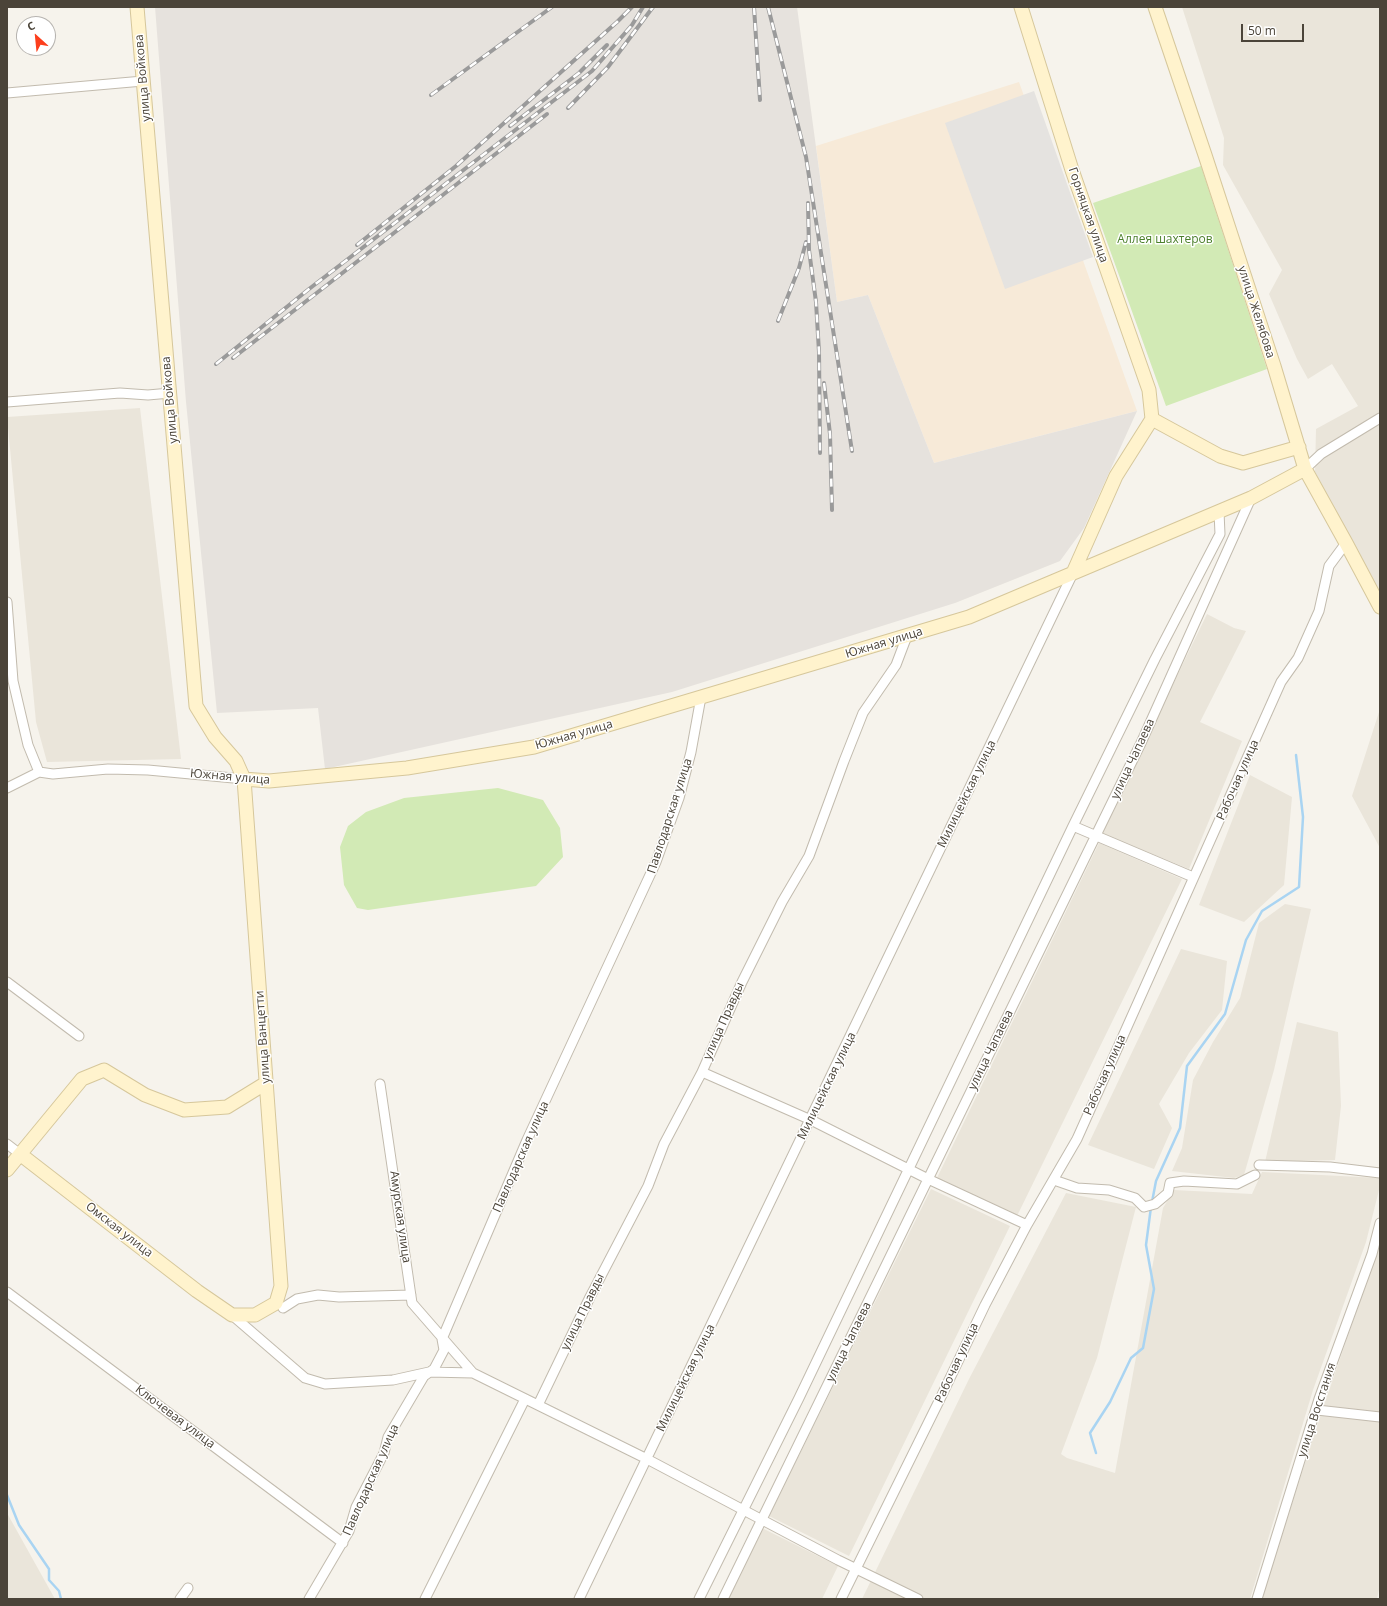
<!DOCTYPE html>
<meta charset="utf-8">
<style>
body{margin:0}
#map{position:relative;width:1387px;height:1606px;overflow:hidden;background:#f6f3ec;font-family:"Open Sans",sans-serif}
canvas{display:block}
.frame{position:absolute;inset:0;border:8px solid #4b4439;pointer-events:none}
.north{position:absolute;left:16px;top:16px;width:40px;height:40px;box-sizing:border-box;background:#fff;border:1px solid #b7b4b0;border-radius:50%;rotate:333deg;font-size:11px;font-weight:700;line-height:16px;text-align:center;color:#4b4439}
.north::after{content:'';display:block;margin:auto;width:14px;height:18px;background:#fc3f1d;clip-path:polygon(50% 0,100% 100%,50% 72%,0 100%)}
.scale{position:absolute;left:1241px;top:24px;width:63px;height:18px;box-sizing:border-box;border:2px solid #4b4439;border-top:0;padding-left:5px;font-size:12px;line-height:14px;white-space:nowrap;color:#4b4439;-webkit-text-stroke:3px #fff;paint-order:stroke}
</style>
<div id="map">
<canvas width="1387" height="1606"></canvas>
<div class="frame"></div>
<div class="north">С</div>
<div class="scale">50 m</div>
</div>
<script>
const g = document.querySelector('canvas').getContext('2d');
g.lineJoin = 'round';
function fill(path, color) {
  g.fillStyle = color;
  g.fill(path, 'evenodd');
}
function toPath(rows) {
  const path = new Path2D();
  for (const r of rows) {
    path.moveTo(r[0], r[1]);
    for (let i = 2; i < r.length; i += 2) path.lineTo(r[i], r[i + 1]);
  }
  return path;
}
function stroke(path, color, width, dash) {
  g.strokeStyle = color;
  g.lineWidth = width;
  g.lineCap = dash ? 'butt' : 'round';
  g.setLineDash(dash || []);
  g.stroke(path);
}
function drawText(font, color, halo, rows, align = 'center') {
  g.font = font + ' "Open Sans",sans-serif';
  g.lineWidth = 3;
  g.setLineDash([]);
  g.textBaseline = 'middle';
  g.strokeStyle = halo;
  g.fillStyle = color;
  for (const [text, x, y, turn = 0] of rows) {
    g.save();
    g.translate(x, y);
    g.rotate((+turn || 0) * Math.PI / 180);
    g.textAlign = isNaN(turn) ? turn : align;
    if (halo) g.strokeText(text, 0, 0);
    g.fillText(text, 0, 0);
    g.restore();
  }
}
fill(toPath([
 [1182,7,1380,7,1380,592,1315,472,1316,429,1358,406,1332,364,1308,379,1297,359,1269,294,1282,270,1223,165,1224,138],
 [140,408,181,759,47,762,36,722,7,417],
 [1207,614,1234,628,1246,631,1200,722,1242,741,1189,869,1101,833],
 [1380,709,1380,848,1352,796],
 [1250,775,1292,797,1284,885,1244,922,1199,905],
 [1099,843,1182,879,1017,1216,936,1180],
 [1285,904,1311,909,1274,1070,1244,1175,1234,1178,1172,1171,1182,1148,1193,1080,1213,1042,1240,998,1259,923],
 [1181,949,1227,961,1222,1010,1189,1053,1159,1104,1172,1128,1154,1169,1088,1145],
 [1297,1022,1338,1032,1341,1106,1335,1160,1265,1162],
 [1262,1172,1380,1178,1380,1186,1366,1242,1313,1390,1250,1599,862,1599,969,1379,1066,1193,1136,1207,1097,1358,1061,1454,1067,1458,1115,1473,1163,1208,1174,1190,1252,1194],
 [931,1189,1010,1226,849,1556,769,1516],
 [1380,1242,1380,1585,1377,1599,1261,1599,1320,1417],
 [7,1513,55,1599,7,1599],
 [762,1528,838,1566,822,1599,727,1599]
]), '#eae5da');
fill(toPath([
 [1019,82,1137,411,934,463,868,295,837,302,816,146]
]), '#f7ead8');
fill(toPath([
 [155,7,797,7,837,302,868,295,934,463,1137,411,1084,528,1060,561,955,603,672,692,325,769,318,708,217,713,186,402]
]), '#e6e2dd');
fill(toPath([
 [1201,166,1267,369,1166,406,1093,203],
 [498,788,543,800,560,828,563,857,536,886,368,910,357,908,344,885,340,847,348,826,366,812,404,798]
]), '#d2eab5');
fill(toPath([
 [1034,91,1093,257,1005,289,945,123]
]), '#e5e3e0');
stroke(toPath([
 [1152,1202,1156,1181,1180,1128,1187,1066,1225,1014,1246,940,1262,911,1299,887,1303,817,1296,755],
 [1096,1453,1090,1433,1110,1402,1131,1358,1143,1348,1154,1289,1146,1245,1151,1207],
 [7,1495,19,1525,49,1569,49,1580,59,1591,61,1599]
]), '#a9d4f2', 2.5);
const street = toPath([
 [7,93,143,81],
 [7,402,120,393,148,395,170,393],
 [1305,469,1321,454,1380,418],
 [7,602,13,681,28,745,39,772,53,774,108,769,148,770,244,779],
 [7,788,39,772],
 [1073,826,1193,877],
 [7,982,79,1036],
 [702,1072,811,1120,928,1179,1027,1225],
 [380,1084,412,1303,473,1373,647,1459,838,1560,918,1599],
 [7,1144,20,1154],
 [1259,1165,1330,1167,1380,1173],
 [1054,1180,1077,1188,1109,1190,1135,1198,1144,1207,1155,1204,1168,1193,1170,1183,1184,1181,1237,1184,1255,1175],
 [7,1292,343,1543],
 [283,1308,297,1299,318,1295,339,1297,411,1295],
 [232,1315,305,1378,325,1384,393,1380,429,1372,473,1373],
 [538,1405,590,1297,648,1186,664,1144,702,1072,742,982,782,902,809,856,844,761,863,713,896,665,907,636],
 [1317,1410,1380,1417],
 [180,1599,188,1588],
 [309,1599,349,1531,356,1507,384,1453,388,1437,424,1376,434,1369,444,1350,442,1339,527,1140,656,862,679,798,691,752,701,697],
 [425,1599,525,1399],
 [579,1599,1073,573],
 [699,1599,799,1398,1073,826,1155,659,1220,534,1219,512],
 [723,1599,1141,743,1251,498],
 [841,1599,940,1399,985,1305,1027,1225,1077,1139,1281,682,1298,658,1319,611,1329,566,1346,543],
 [1257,1599,1319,1399,1372,1254,1380,1223]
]);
const secondary = toPath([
 [1021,7,1072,170,1149,390,1152,419],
 [1155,7,1205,155,1274,366,1305,469,1346,543,1380,607],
 [1152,419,1220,456,1243,463,1299,447],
 [1073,573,1116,476,1152,419],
 [244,779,269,781,407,768,534,747,969,617,1251,498,1305,469],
 [20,1154,197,1291,232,1315,255,1315,276,1303,281,1286,244,779,236,761,215,737,196,706,137,7],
 [7,1170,82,1079,104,1070,145,1095,184,1110,227,1107,266,1083]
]);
stroke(street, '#c2bbae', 11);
stroke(secondary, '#d6c79b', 15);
stroke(street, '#fff', 9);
stroke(secondary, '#fff3cd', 13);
const rail = toPath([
 [754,7,760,100],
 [768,7,806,157,852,451],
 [431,95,552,7],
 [568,108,608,67,653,7],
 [510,126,579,73,607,45],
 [808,203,809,250,816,302,819,352,820,453],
 [357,245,456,166,617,22,632,7],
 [778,321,799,268,806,242],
 [233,358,547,114],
 [216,364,309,289,592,71,632,25,643,7],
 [824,383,830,434,832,510]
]);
stroke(rail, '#9a9a9a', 4);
stroke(rail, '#fff', 2.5, [8]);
drawText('12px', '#4b4439', '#fff', [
 ["улица Войкова",143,78,-95],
 ["Горняцкая улица",1088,215,71],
 ["улица Желябова",1256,312,72],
 ["улица Войкова",170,400,-95],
 ["Южная улица",884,643,-17],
 ["Южная улица",574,735,-16],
 ["улица Чапаева",1133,759,-65],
 ["Южная улица",230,777,5],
 ["Рабочая улица",1238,780,-66],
 ["Милицейская улица",967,794,-64],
 ["Павлодарская улица",670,816,-72],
 ["улица Правды",724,1021,-66],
 ["улица Ванцетти",263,1037,-94],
 ["улица Чапаева",991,1050,-64],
 ["Рабочая улица",1105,1075,-66],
 ["Милицейская улица",827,1086,-64],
 ["Павлодарская улица",521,1157,-66],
 ["Амурская улица",400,1217,82],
 ["Омская улица",119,1230,38],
 ["улица Правды",583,1312,-64],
 ["улица Чапаева",849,1342,-64],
 ["Рабочая улица",957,1363,-65],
 ["Милицейская улица",686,1378,-64],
 ["улица Восстания",1317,1410,-72],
 ["Ключевая улица",175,1417,37],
 ["Павлодарская улица",371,1480,-66]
]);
drawText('12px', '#4a7f2a', '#fff', [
 ["Аллея шахтеров",1165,240]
]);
</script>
